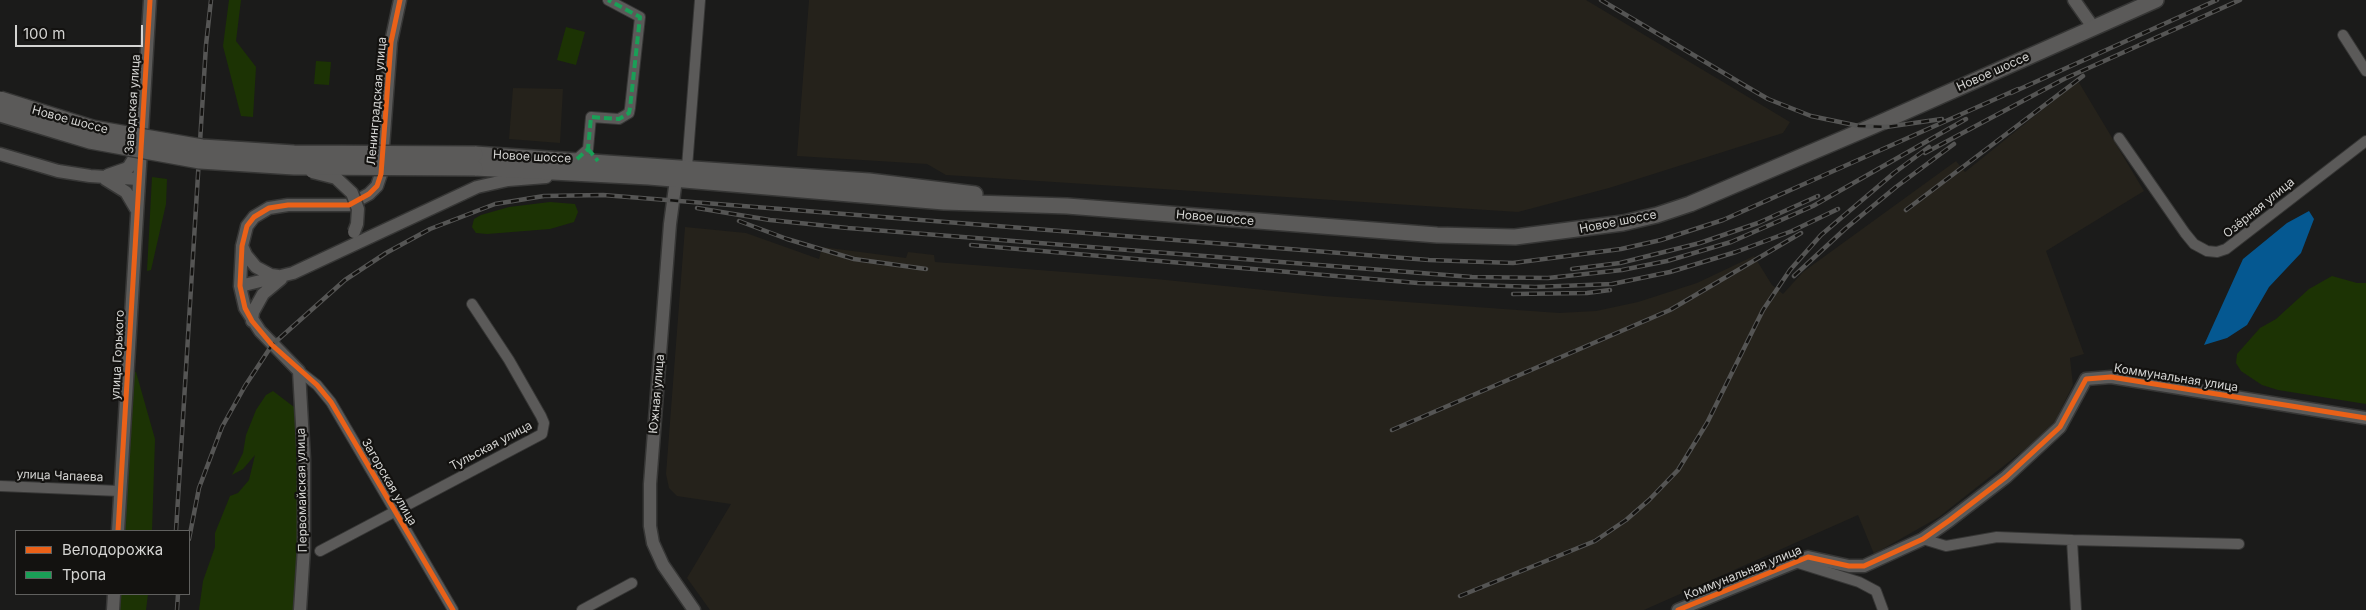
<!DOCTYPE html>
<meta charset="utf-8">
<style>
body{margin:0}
#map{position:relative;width:2366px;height:610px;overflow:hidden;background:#1b1b1a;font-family:Inter,sans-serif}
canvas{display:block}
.legend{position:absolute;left:15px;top:530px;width:175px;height:65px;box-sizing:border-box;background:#131210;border:1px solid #60605e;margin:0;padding:6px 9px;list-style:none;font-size:15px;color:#d4d4d2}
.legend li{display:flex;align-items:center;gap:10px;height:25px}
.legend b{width:25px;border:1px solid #60605e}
.scale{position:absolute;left:15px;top:25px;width:128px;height:22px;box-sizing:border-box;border:2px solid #d4d4d2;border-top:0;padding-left:6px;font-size:15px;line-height:18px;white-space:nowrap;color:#d4d4d2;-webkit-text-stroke:4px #131210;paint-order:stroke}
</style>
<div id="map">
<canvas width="2366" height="610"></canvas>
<ul class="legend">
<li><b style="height:6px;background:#ea6118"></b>Велодорожка</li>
<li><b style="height:6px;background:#1a9f57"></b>Тропа</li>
</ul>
<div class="scale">100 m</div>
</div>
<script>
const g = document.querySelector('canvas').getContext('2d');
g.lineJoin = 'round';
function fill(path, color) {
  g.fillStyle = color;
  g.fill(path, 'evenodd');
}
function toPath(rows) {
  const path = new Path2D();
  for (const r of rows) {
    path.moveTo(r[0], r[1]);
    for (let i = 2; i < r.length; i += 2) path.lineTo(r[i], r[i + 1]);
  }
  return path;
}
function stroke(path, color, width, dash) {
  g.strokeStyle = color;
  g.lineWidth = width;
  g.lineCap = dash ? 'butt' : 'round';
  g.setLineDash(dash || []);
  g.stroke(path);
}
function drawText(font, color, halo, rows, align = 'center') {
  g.font = font + ' Inter,sans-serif';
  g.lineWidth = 4.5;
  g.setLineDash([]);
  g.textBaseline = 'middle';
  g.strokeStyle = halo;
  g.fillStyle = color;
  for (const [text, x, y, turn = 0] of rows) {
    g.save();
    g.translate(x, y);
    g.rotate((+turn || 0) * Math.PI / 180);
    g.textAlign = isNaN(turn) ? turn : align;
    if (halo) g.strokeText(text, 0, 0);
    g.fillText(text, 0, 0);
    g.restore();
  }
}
fill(toPath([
 [809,0,1586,0,1790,122,1783,133,1609,188,1518,212,946,175,927,164,797,156],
 [2078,81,2144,191,2046,251,2084,354,2070,358,2073,385,2055,421,2034,442,1939,517,1874,554,1858,515,1644,610,710,610,687,578,731,504,677,496,669,488,666,474,685,227,746,233,819,259,822,247,906,258,908,252,934,255,935,262,1156,279,1324,296,1559,313,1596,311,1638,302,1697,283,1754,256,1772,285,1783,294,1803,272,1956,161,1965,172],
 [513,88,563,89,560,143,509,139]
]), '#25221b');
fill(toPath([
 [229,0,241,0,236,41,256,67,253,117,241,116,223,46],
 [566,27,585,32,576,65,557,60],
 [316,61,331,62,329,85,314,84],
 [152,177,167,179,166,204,151,270,147,271],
 [550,202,575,204,578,212,574,222,550,229,487,234,476,233,472,227,474,219,481,215,509,207],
 [2332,276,2357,283,2366,283,2366,404,2278,390,2262,385,2241,371,2236,363,2237,354,2260,328,2276,319,2309,289],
 [131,371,136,372,155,439,152,531,121,531],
 [273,391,294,407,298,461,300,555,296,610,199,610,203,581,215,547,215,533,230,496,238,493,249,480,255,455,243,469,232,475,243,453,246,435,256,410,266,395],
 [118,594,148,594,146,610,117,610]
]), '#1c3304');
fill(toPath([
 [2309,211,2314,219,2301,253,2269,287,2247,325,2227,338,2204,345,2243,259,2287,223]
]), '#055891');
const minor = toPath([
 [2343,35,2366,71],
 [2119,138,2185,233,2194,244,2207,251,2217,252,2226,249,2366,141],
 [577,159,588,149,591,117,619,119,629,113,630,108,640,17,608,0],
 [687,167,700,0],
 [299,371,317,385,331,402,453,610],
 [0,486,120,491],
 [1923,539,1946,546,1997,537,2072,540,2076,610],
 [2072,540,2239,544],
 [320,551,542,434,544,423,541,416,509,360,472,304],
 [1795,562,1859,582,1876,591,1883,610],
 [582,610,632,583]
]);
const tertiary = toPath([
 [2074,0,2093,27],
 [0,154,58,171,90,176,138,179],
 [677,172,670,224,650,484,650,526,653,543,663,565,694,610],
 [108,175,128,168,138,152],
 [105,179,126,192,136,209],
 [242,246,246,255,256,267,271,275,278,276],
 [240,286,293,273,477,187,508,180,546,177],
 [252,321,253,312,263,294,281,279],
 [118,531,150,0],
 [113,610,114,594],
 [300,610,304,548,304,459,299,371,260,331,245,308,240,286,242,246,247,226,254,217,269,208,288,205,349,205,369,194,377,186,381,174,391,42,400,0],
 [1678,610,1808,557,1849,566,1864,566,1923,539,1950,520,2006,477,2060,427,2086,379,2111,377,2366,418]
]);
const secondary = toPath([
 [475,154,869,181,975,194],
 [475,168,649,177,944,202,1067,206,1437,235,1515,237,1623,223,1657,215,1690,204,1873,126,2156,0]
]);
stroke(minor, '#363635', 12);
stroke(tertiary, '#363635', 15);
stroke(secondary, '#363635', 18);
stroke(minor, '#5b5a59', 10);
stroke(tertiary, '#5b5a59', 12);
stroke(secondary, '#5b5a59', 15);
const rail = toPath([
 [1601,0,1744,85,1768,99,1811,116,1859,126,1886,127,1942,119],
 [2011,93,2217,0],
 [1925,153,2064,79,2240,0],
 [697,208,770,220,848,228,1472,277,1548,278,1622,270,1667,261,1731,242,1813,206,1966,119],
 [1906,210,2083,76],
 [739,221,787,239,854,259,926,269],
 [971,245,1418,283,1535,287,1612,284,1670,272,1736,252,1792,231,1838,209],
 [1572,269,1620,263,1700,243,1758,223,1818,196],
 [1794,276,1845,229,1896,187,1954,144],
 [1513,294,1587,293,1610,290],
 [1392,430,1670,310,1801,233],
 [176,531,206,45,211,0],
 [189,539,199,488,222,427,245,386,272,345,345,280,386,253,430,229,495,204,544,196,603,195,1429,260,1513,263,1621,249,1661,240,1723,220,2018,89],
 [1460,596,1595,541,1626,520,1649,500,1678,470,1707,423,1763,310,1790,270,1821,235,1894,173,1929,147],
 [177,610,178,594]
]);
stroke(rail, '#555554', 4.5);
stroke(rail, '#131210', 2.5, [8]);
const tertiaryBridge = toPath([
 [312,172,336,178,352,193,358,209,357,224,354,232]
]);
const secondaryBridge = toPath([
 [0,99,93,128,202,147,294,153,475,154],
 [0,114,90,141,200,161,294,167,475,168]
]);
stroke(tertiaryBridge, '#363635', 15, []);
stroke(secondaryBridge, '#363635', 18, []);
stroke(tertiaryBridge, '#5b5a59', 12);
stroke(secondaryBridge, '#5b5a59', 15);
stroke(toPath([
 [588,149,598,161],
 [577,159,588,149,591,117,619,119,629,113,630,108,640,17,608,0]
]), '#1a9f57', 4, [8, 4]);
stroke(toPath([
 [400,0,391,42,381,174,377,186,369,194,349,205,288,205,269,208,254,217,247,226,242,246,240,286,245,308,252,321,272,345,317,385,331,402,453,610],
 [118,531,150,0],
 [1678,610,1808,557,1849,566,1864,566,1923,539,1950,520,2006,477,2060,427,2086,379,2111,377,2366,418]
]), '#ea6118', 5);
drawText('12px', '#d4d4d2', '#131210', [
 ["Новое шоссе",1993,72,-24],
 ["Ленинградская улица",377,101,-85],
 ["Заводская улица",133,104,-86],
 ["Новое шоссе",70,120,15],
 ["Новое шоссе",532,157,3],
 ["Озёрная улица",2259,208,-39],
 ["Новое шоссе",1215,218,5],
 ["Новое шоссе",1618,222,-11],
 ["улица Горького",118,355,-87],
 ["Коммунальная улица",2176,378,9],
 ["Южная улица",657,394,-85],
 ["Тульская улица",491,446,-28],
 ["улица Чапаева",60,476,2],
 ["Загорская улица",389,482,60],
 ["Первомайская улица",302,490,-91],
 ["Коммунальная улица",1743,573,-22]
]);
</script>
